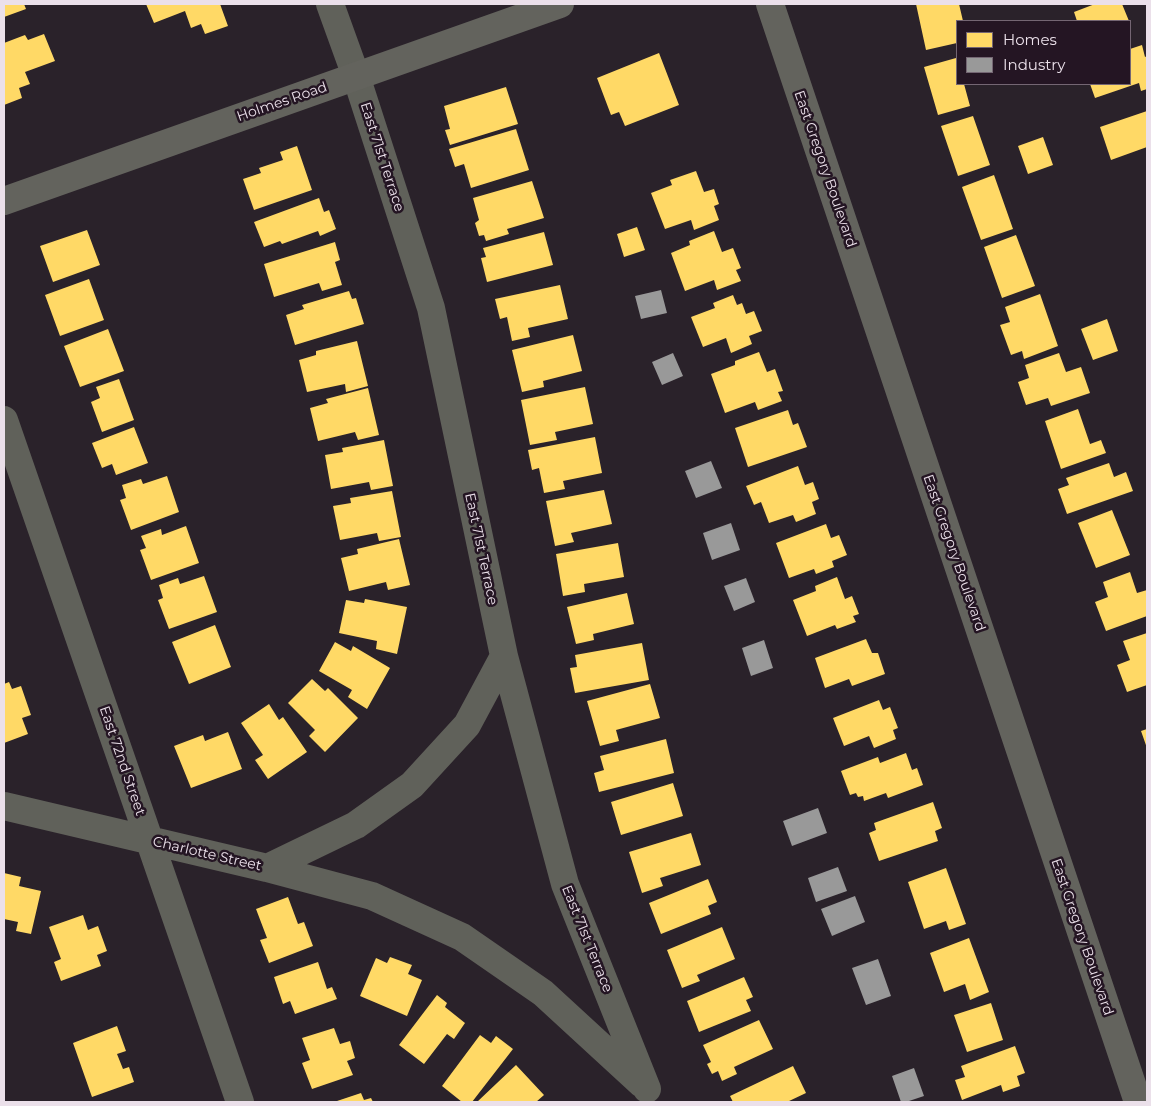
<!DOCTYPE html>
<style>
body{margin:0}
#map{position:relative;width:1151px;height:1106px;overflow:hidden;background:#2a222a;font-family:Montserrat,sans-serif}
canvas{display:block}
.frame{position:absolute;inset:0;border:5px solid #ebe0ea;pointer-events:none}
.legend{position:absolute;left:956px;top:20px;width:175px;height:65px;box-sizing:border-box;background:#241523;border:1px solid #746673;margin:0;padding:6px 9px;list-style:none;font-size:15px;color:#ebe0ea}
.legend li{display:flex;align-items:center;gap:10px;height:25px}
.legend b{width:25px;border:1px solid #746673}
</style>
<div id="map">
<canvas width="1151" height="1106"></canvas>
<div class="frame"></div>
<ul class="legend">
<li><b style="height:14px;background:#ffd966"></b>Homes</li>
<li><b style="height:14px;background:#999"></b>Industry</li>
</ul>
</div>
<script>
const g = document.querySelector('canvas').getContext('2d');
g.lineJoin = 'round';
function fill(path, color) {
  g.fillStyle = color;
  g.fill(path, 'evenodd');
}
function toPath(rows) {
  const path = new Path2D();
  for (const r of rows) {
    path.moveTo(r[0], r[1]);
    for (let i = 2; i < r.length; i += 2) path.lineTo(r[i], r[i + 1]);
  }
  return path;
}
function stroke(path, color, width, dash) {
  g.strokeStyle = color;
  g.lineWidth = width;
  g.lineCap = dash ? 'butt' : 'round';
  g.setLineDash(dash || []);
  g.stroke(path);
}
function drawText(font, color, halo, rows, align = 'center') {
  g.font = font + ' Montserrat,sans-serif';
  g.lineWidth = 5;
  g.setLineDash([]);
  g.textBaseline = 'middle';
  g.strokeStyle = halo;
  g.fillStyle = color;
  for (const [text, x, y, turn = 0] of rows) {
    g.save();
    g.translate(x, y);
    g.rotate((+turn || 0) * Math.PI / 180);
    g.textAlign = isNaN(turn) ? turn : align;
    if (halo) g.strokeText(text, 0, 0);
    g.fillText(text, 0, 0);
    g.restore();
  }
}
fill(toPath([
 [4,4,24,4,26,9,4,17],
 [146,4,220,4,228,26,205,34,201,24,191,28,185,11,154,23],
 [916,4,959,4,963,21,957,21,957,43,926,50],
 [1095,4,1122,4,1129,21,1077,21,1074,12],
 [44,34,55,61,25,72,30,84,19,88,22,98,4,105,4,43,25,35,28,40],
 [1142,45,1145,57,1147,56,1147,89,1141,91,1139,83,1095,98,1090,84,1130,84,1130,49],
 [659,53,679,105,625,126,619,112,611,115,597,78],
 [956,58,957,62,957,84,964,84,970,106,938,115,924,67],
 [506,87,518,124,450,145,445,130,450,129,444,106],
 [1147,111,1147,147,1111,160,1100,127],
 [973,116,990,165,958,176,941,126],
 [516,129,529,170,471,188,464,164,455,167,449,149],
 [1043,137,1053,165,1028,174,1018,146],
 [297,146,312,190,254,210,243,179,261,173,259,168,283,160,280,152],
 [696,171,704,192,714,189,719,204,714,206,719,220,694,230,691,220,665,229,651,193,672,185,670,180],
 [994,175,1013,229,981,240,962,187],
 [532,181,544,218,507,229,509,234,486,241,484,235,479,236,475,223,479,220,473,198],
 [319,198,324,212,329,210,336,229,320,236,318,231,282,244,280,241,264,247,254,222],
 [637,227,645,250,624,257,617,234],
 [87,230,100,265,53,282,40,246],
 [714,231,722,252,733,248,741,268,736,270,741,281,717,290,714,280,685,291,671,253,690,245,689,241],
 [544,232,553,265,487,282,481,258,486,257,483,248],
 [1016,235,1035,286,1002,298,984,247],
 [335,242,340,260,335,262,342,285,322,291,319,283,274,297,264,264],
 [89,279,104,320,60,336,45,295],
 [560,285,568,319,528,328,530,337,512,341,507,317,500,319,495,299],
 [349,291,352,299,356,298,364,324,295,345,286,315,304,309,302,305],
 [1040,294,1058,346,1024,359,1022,351,1011,355,1000,325,1010,322,1005,307],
 [733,295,737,305,742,303,746,314,754,311,762,331,749,336,752,344,731,353,726,338,703,347,691,317,715,308,713,303],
 [1107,319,1118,351,1093,360,1081,329],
 [108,329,124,371,80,387,64,346],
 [573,335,582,371,543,381,544,387,522,392,512,350],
 [357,341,368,386,346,392,345,384,307,392,299,360,316,355,316,351],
 [759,352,767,372,775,369,783,391,778,392,782,401,758,410,755,402,725,413,711,374,735,365,735,361],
 [1059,353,1066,372,1081,367,1090,393,1051,406,1048,398,1026,405,1018,382,1029,378,1025,365],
 [119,379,134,420,102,432,91,402,100,398,96,387],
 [585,387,593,424,555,432,557,440,530,445,521,400],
 [368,388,379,435,358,440,355,432,318,441,310,408,328,403,326,399],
 [1078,409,1090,444,1101,440,1106,453,1061,469,1045,421],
 [788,410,793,425,798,423,807,447,748,467,735,428],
 [134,427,148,463,116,475,112,464,102,468,92,443],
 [595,437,602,473,563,481,565,489,544,493,539,468,532,470,528,450],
 [384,440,393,486,371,490,369,482,331,489,325,455,343,452,342,448],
 [1109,463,1114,477,1126,472,1133,491,1067,514,1058,489,1069,485,1066,478],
 [798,466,805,485,813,482,819,499,812,502,816,514,796,522,793,515,769,523,761,502,754,505,746,486],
 [167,476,179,512,131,530,120,500,126,498,122,485,141,479,143,484],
 [604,490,612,524,571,533,574,542,555,546,546,501],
 [392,491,401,537,379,541,377,533,340,540,333,506,351,503,350,498],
 [1112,510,1130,555,1096,568,1078,523],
 [826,524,831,538,839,535,847,555,832,561,834,567,816,574,814,569,789,578,776,543],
 [186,526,199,563,151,580,140,550,146,548,141,536,161,529,162,535],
 [399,539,410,585,388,590,386,582,349,591,341,558,358,554,357,549],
 [618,543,624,577,584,584,585,592,563,596,556,554],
 [1130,572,1137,593,1147,590,1147,616,1106,631,1095,602,1108,597,1103,582],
 [204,576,217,612,169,629,158,600,163,598,159,585,178,578,180,584],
 [837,577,845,599,852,596,859,614,853,616,856,622,837,629,835,625,807,636,793,600,816,591,815,586],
 [627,593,634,624,593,634,594,640,576,644,567,607],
 [365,599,407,607,397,654,376,649,377,641,339,633,346,600,364,603],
 [215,625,231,667,189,684,172,642],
 [1147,633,1147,685,1127,692,1117,665,1130,660,1123,641],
 [866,639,872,653,878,653,885,674,852,686,849,679,825,688,815,658],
 [335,642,351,651,353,646,390,668,367,709,348,697,352,690,319,671],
 [642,643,649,680,575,693,570,668,577,667,575,655],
 [312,679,325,691,328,688,358,718,325,752,309,736,315,730,288,703],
 [9,682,12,689,21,686,31,715,22,718,28,734,4,743,4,684],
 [650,684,660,718,616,730,619,741,600,746,587,701],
 [879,700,883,710,890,707,898,728,893,730,896,739,874,748,869,736,844,746,833,718],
 [269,704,279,720,283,717,307,752,268,779,255,760,263,755,241,723],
 [1147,729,1147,748,1141,731],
 [228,732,242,769,191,788,174,746,203,735,205,741],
 [666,739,674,773,599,792,594,773,604,770,600,756],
 [906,753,912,770,917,768,923,785,888,798,886,793,864,801,863,796,858,797,856,793,850,795,841,771,878,757,880,763],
 [673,783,683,816,621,835,611,802],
 [933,802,942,828,935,831,938,841,879,861,869,833,876,830,874,823],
 [691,833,701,865,660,878,663,886,642,893,629,852],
 [946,868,966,924,949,930,946,921,924,929,908,882],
 [4,873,21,877,19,886,41,891,31,934,16,931,18,922,4,919],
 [708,879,717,902,708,906,711,914,661,934,649,903],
 [288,897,298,924,304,922,313,946,269,963,260,940,267,938,256,909],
 [83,915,88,930,98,926,107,951,97,955,101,966,61,981,54,962,61,959,49,927],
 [722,927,735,959,697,975,700,981,682,988,667,950],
 [969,938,989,992,970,1000,965,984,944,992,930,953],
 [390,957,412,965,408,974,422,980,407,1016,360,996,376,958,387,963],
 [318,962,327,989,332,987,337,999,295,1014,290,1001,283,1004,274,977],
 [744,977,753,997,746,1000,751,1011,699,1032,687,1001],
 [437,995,447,1003,445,1007,465,1023,454,1039,447,1034,424,1064,399,1045],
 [991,1003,1003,1040,967,1052,954,1015],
 [759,1020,773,1049,734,1067,737,1074,722,1081,718,1071,712,1074,707,1064,711,1062,703,1045],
 [117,1026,126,1051,117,1054,123,1069,129,1067,134,1082,92,1097,73,1043],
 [334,1028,340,1044,350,1041,355,1058,347,1061,353,1075,312,1089,302,1063,310,1060,302,1038],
 [480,1035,491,1043,496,1036,513,1049,472,1102,462,1102,442,1086],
 [1015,1046,1025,1073,1017,1076,1020,1086,1003,1092,1001,1085,962,1100,955,1080,965,1077,961,1066],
 [516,1065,544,1095,536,1102,477,1102],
 [793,1066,806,1093,787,1102,733,1102,730,1096],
 [361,1093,364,1100,371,1098,373,1102,334,1102]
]), '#ffd966');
fill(toPath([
 [661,290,667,313,641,319,635,296],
 [673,353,683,376,662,385,652,362],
 [711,461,722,488,696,498,685,471],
 [731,523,740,550,712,560,703,533],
 [746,578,755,602,734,611,724,586],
 [764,640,773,668,751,676,742,648],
 [818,808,827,833,792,846,783,821],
 [838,867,847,891,816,902,808,878],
 [855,896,865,922,832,936,821,909],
 [878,959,891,996,866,1005,852,968],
 [914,1068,924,1096,906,1102,901,1102,892,1076]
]), '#999');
stroke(toPath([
 [330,4,356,76,431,308,504,656,565,884,647,1089],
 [4,420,240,1102],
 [4,806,267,868,372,896,462,937,543,993,642,1084],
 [267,868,356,825,412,785,467,725,504,656]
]), '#60615a', 28);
stroke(toPath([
 [770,4,1138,1102],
 [4,201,560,4]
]), '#63635d', 28);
drawText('14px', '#ebe0ea', '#241523', [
 ["Holmes Road",282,102,-19],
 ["East 71st Terrace",382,157,72],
 ["East Gregory Boulevard",825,169,71],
 ["East 71st Terrace",481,549,78],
 ["East Gregory Boulevard",954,553,71],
 ["East 72nd Street",122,761,71],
 ["Charlotte Street",207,854,13],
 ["East Gregory Boulevard",1082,937,71],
 ["East 71st Terrace",587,939,68]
]);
</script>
